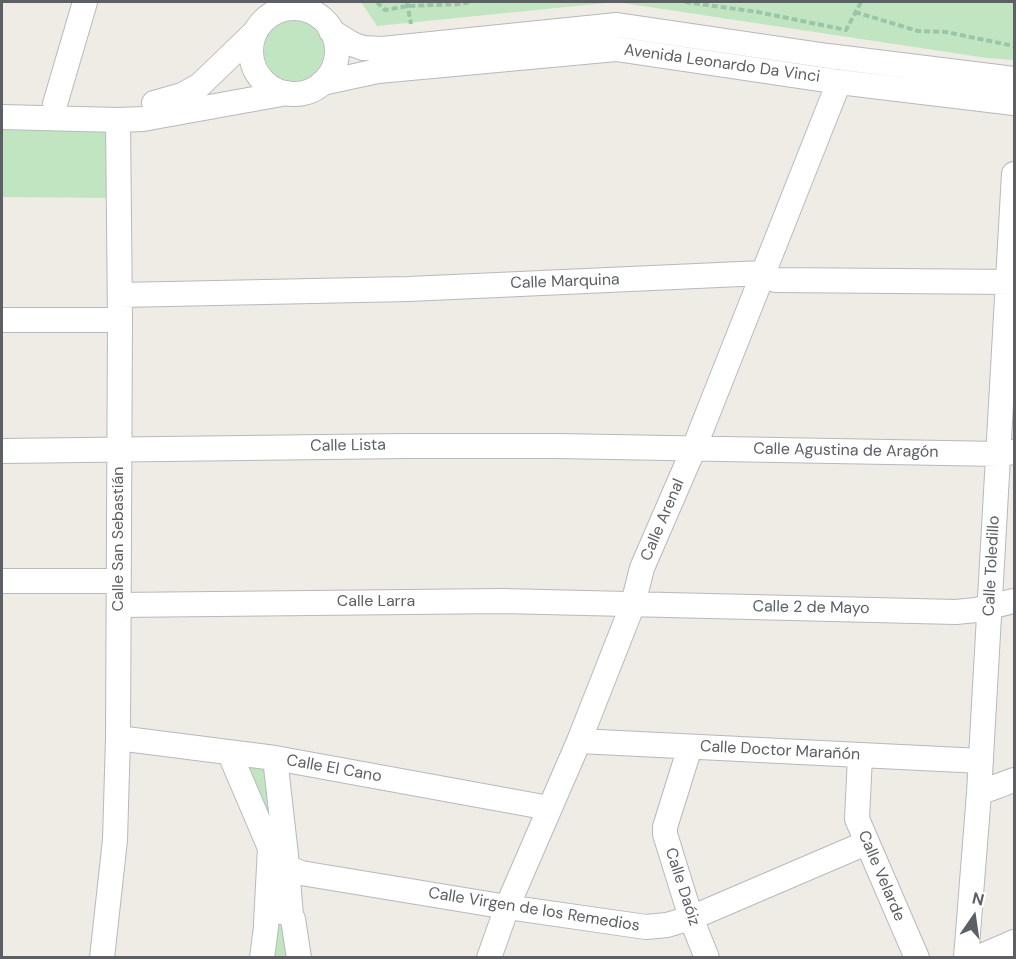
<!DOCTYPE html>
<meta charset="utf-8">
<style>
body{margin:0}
#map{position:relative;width:1016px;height:959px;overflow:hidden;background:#eeece4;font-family:"DM Sans",sans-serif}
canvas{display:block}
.frame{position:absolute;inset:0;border:3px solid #5c6064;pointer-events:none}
.north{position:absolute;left:944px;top:887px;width:60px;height:60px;-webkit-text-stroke:4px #fff;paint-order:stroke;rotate:13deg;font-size:16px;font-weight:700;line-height:24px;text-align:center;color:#5c6064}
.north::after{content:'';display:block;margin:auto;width:21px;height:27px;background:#5c6064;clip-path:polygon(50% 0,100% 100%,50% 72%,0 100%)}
</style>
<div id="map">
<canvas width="1016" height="959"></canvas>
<div class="frame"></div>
<div class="north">N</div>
</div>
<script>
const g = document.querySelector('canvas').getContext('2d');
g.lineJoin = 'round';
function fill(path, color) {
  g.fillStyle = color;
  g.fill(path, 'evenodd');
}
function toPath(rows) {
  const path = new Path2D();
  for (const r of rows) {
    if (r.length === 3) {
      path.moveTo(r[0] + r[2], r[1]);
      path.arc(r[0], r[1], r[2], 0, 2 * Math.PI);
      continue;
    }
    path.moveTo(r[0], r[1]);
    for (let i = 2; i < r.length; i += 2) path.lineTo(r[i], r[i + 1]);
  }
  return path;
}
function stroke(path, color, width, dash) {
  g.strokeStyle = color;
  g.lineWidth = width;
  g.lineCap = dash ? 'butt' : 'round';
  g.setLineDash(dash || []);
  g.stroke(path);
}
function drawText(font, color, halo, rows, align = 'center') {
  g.font = font + ' "DM Sans",sans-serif';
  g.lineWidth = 6;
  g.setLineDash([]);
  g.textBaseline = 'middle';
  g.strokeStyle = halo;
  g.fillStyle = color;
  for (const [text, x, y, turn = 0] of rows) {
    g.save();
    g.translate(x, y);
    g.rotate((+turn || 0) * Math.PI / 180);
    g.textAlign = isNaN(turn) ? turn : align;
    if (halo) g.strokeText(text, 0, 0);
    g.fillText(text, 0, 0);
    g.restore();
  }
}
fill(toPath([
 [361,2,1014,2,1014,60,987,58,616,2,377,26],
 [294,51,30],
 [2,130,107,131,106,198,2,197],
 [240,761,269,765,280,853],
 [276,923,286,923,290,957,272,958]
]), '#c1e5c1');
const minor = toPath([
 [294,51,43],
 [331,31,352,44,363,48,382,49,617,25,828,56,1014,79],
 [322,83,378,71,616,49,839,82,1014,103],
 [154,103,182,95,200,85,255,32],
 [55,104,85,2],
 [2,117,118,120,143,119,287,93],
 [120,295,409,289,763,273,775,280,1014,282],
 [2,320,120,320],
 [2,451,406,446,557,446,999,454,1014,452],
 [2,581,118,581],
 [119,605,503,601,956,612,976,610,1014,601],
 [118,738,275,758,549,808],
 [579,741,981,761],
 [690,747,665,827,665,834,691,918,707,958],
 [229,752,270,848,266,923],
 [860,756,857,819,917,958],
 [275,758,286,855,291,916],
 [979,793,1014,780],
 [270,848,281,865,301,873,507,907,646,927,667,925,691,918,866,843],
 [102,958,115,840,118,738,120,320,118,120],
 [262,958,267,919,271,913,278,911,287,913,293,919,299,958],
 [489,958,507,907,579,741,633,604,642,568,694,448,839,82],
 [966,958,979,793,1014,174],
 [977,958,1014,942]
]);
stroke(minor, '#b6b9be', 26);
stroke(toPath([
 [377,2,385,10,408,6,462,4,470,2],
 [407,2,411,24],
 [685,2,758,12,846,30,861,2],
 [855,12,918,31,946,32,1014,46]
]), '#9ac5a6', 4, [6, 3]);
stroke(minor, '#fff', 24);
drawText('16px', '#5c6064', '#fff', [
 ["Avenida Leonardo Da Vinci",722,64,8],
 ["Calle Marquina",565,282,-2],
 ["Calle Lista",348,446,-1],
 ["Calle Agustina de Aragón",846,451,1],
 ["Calle Arenal",663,520,-67],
 ["Calle San Sebastián",119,539,-90],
 ["Calle Toledillo",992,566,-87],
 ["Calle Larra",376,602],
 ["Calle 2 de Mayo",811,608,1],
 ["Calle Doctor Marañón",780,751,3],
 ["Calle El Cano",334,769,10],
 ["Calle Velarde",881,876,67],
 ["Calle Daóiz",682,887,72],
 ["Calle Virgen de los Remedios",534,910,9]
]);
</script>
